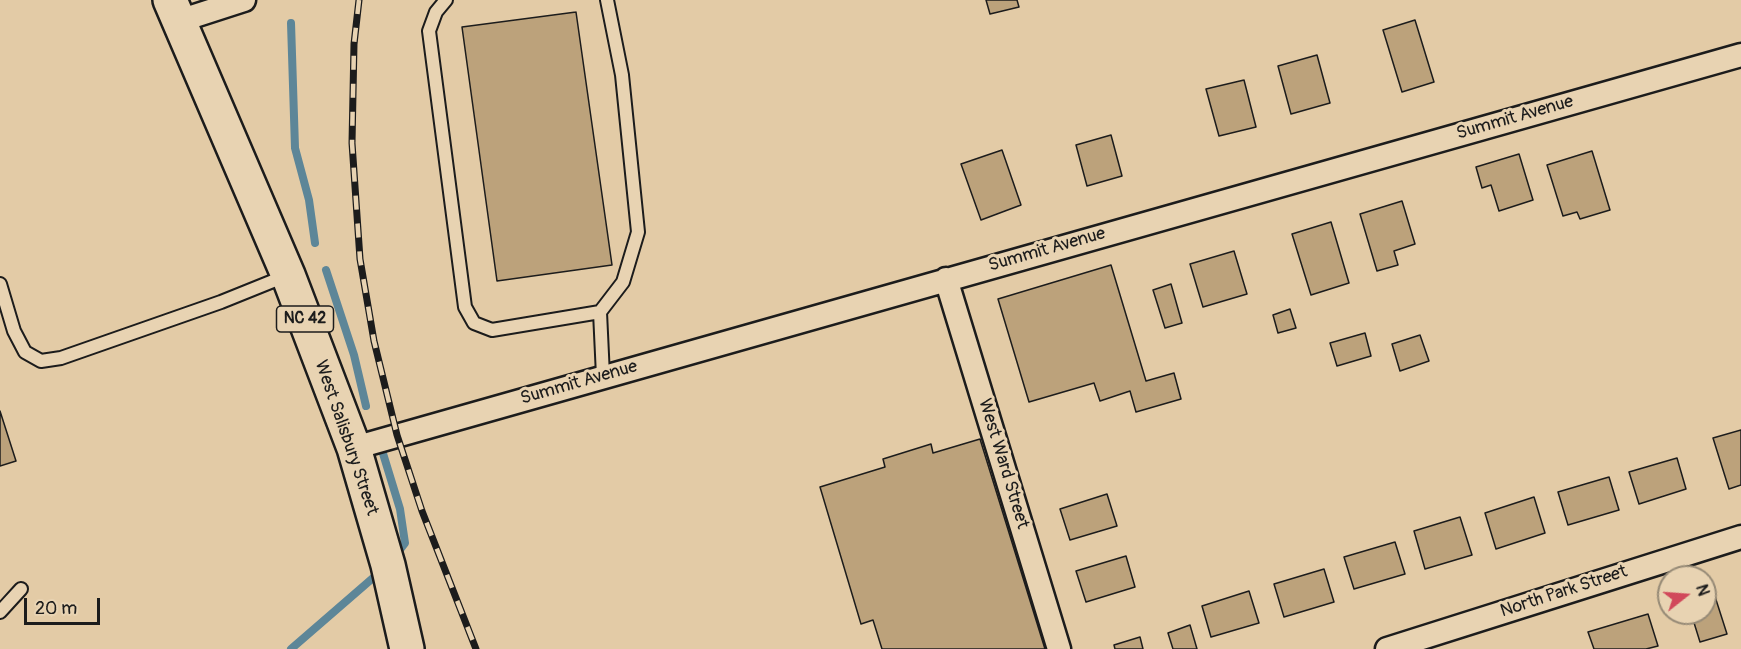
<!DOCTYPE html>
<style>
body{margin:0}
#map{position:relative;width:1741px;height:649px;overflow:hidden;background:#e3cba6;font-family:Pangolin,sans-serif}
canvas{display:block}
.north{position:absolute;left:1657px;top:565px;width:60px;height:60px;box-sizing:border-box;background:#e8d3b2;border:2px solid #968a76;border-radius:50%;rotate:73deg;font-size:16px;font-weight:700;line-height:24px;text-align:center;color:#1c1c1c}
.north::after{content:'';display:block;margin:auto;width:21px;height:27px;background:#d1495b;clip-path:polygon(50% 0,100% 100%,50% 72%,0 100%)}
.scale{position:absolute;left:24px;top:598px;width:76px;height:27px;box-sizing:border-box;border:3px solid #1c1c1c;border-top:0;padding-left:8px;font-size:18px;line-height:21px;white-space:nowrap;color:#1c1c1c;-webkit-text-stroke:4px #e8d3b2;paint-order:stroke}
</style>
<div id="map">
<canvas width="1741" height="649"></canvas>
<div class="north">N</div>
<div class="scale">20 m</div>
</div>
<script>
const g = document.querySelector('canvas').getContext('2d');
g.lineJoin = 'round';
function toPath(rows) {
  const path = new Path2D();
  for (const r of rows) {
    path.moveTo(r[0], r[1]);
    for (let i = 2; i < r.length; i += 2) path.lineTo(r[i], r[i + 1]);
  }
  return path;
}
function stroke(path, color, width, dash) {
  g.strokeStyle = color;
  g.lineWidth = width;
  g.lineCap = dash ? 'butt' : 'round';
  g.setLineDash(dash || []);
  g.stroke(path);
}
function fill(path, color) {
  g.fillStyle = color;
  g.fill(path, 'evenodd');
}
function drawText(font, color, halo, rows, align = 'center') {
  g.font = font + ' Pangolin,sans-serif';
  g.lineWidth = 6;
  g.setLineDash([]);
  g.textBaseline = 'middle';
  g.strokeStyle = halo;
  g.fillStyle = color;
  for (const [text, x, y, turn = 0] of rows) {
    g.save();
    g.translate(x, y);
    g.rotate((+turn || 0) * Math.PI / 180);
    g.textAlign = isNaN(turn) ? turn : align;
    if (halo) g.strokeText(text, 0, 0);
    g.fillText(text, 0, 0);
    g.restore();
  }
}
stroke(toPath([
 [291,23,295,148,309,200,315,243],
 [326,270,354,355,366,406],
 [381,447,400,509,405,543,395,556],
 [291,649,381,571]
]), '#5d8698', 8);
const building = toPath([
 [986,0,1017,0,1019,7,990,14,986,0],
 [576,12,612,265,497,281,462,27,576,12],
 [1415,20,1434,82,1402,92,1383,30,1415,20],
 [1317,55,1330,103,1291,114,1278,66,1317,55],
 [1244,80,1256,127,1219,136,1206,89,1244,80],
 [1111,135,1122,176,1087,186,1076,145,1111,135],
 [1002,150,1021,205,981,220,961,164,1002,150],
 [1592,151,1610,210,1580,219,1577,212,1563,216,1547,165,1592,151],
 [1519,154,1533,200,1499,211,1491,185,1482,188,1476,167,1519,154],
 [1402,201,1415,244,1394,251,1398,265,1377,271,1360,214,1402,201],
 [1331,222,1349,283,1311,295,1292,234,1331,222],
 [1234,251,1247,294,1203,307,1190,264,1234,251],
 [1111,265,1146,381,1174,373,1181,399,1136,412,1130,391,1100,401,1094,383,1029,402,998,299,1111,265],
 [1171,284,1182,323,1165,328,1153,290,1171,284],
 [1290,309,1296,328,1278,333,1273,315,1290,309],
 [1365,333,1371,356,1337,366,1330,343,1365,333],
 [1420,335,1429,361,1400,371,1392,344,1420,335],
 [0,411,16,461,0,466,0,411],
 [1741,430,1741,485,1729,489,1713,438,1741,430],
 [980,439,1045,649,882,649,873,620,861,624,820,487,885,467,883,459,931,444,933,453,980,439],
 [1677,458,1686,489,1639,504,1629,472,1677,458],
 [1609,477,1619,510,1568,525,1558,492,1609,477],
 [1107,494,1117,526,1070,540,1060,509,1107,494],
 [1534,497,1545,533,1496,549,1485,513,1534,497],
 [1460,517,1472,555,1425,569,1414,531,1460,517],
 [1395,542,1405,574,1354,589,1344,557,1395,542],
 [1126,556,1135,587,1086,602,1076,571,1126,556],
 [1324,569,1334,602,1284,617,1274,584,1324,569],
 [1711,584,1727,634,1700,642,1691,613,1705,613,1705,586,1711,584],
 [1249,591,1259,623,1211,637,1202,606,1249,591],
 [1648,614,1658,646,1646,649,1594,649,1588,632,1648,614],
 [1190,625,1197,649,1173,649,1168,633,1190,625],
 [1140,637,1143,649,1115,649,1114,645,1140,637]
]);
fill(building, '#bca27b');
stroke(building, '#1c1c1c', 1.5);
const service = toPath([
 [446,0,436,12,429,31,465,307,474,323,492,330,600,312],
 [0,284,14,331,25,352,41,361,61,358,221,302,288,275],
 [603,376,600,312,623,282,638,232,622,75,607,0],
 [0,612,21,589]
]);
const minor = toPath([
 [179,21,244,0],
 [946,279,1059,649],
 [354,448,1741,55],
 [1387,649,1741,537]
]);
const primary = toPath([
 [170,0,288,275,354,448,388,565,407,649]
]);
stroke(service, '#1c1c1c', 16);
stroke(minor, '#1c1c1c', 27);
stroke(primary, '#1c1c1c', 38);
stroke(service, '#e8d3b2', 12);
stroke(minor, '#e8d3b2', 22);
stroke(primary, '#e8d3b2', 33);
const rail = toPath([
 [359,0,354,44,352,143,360,259,374,341,397,435,422,511,476,649]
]);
stroke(rail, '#1c1c1c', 7);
stroke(rail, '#e8d3b2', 4.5, [14]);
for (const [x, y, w] of [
 [305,319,57]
]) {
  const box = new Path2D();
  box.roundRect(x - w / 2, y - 13, w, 26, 4.5);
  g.fillStyle = '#e8d3b2';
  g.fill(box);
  stroke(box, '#1c1c1c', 1.5);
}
drawText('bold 16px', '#1c1c1c', null, [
 ["NC 42",305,319]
]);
drawText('18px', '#1c1c1c', '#e8d3b2', [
 ["Summit Avenue",1515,118,-16],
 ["Summit Avenue",1047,250,-16],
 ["Summit Avenue",579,383,-16],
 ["West Salisbury Street",346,438,71],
 ["West Ward Street",1003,464,73],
 ["North Park Street",1564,592,-18]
]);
</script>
